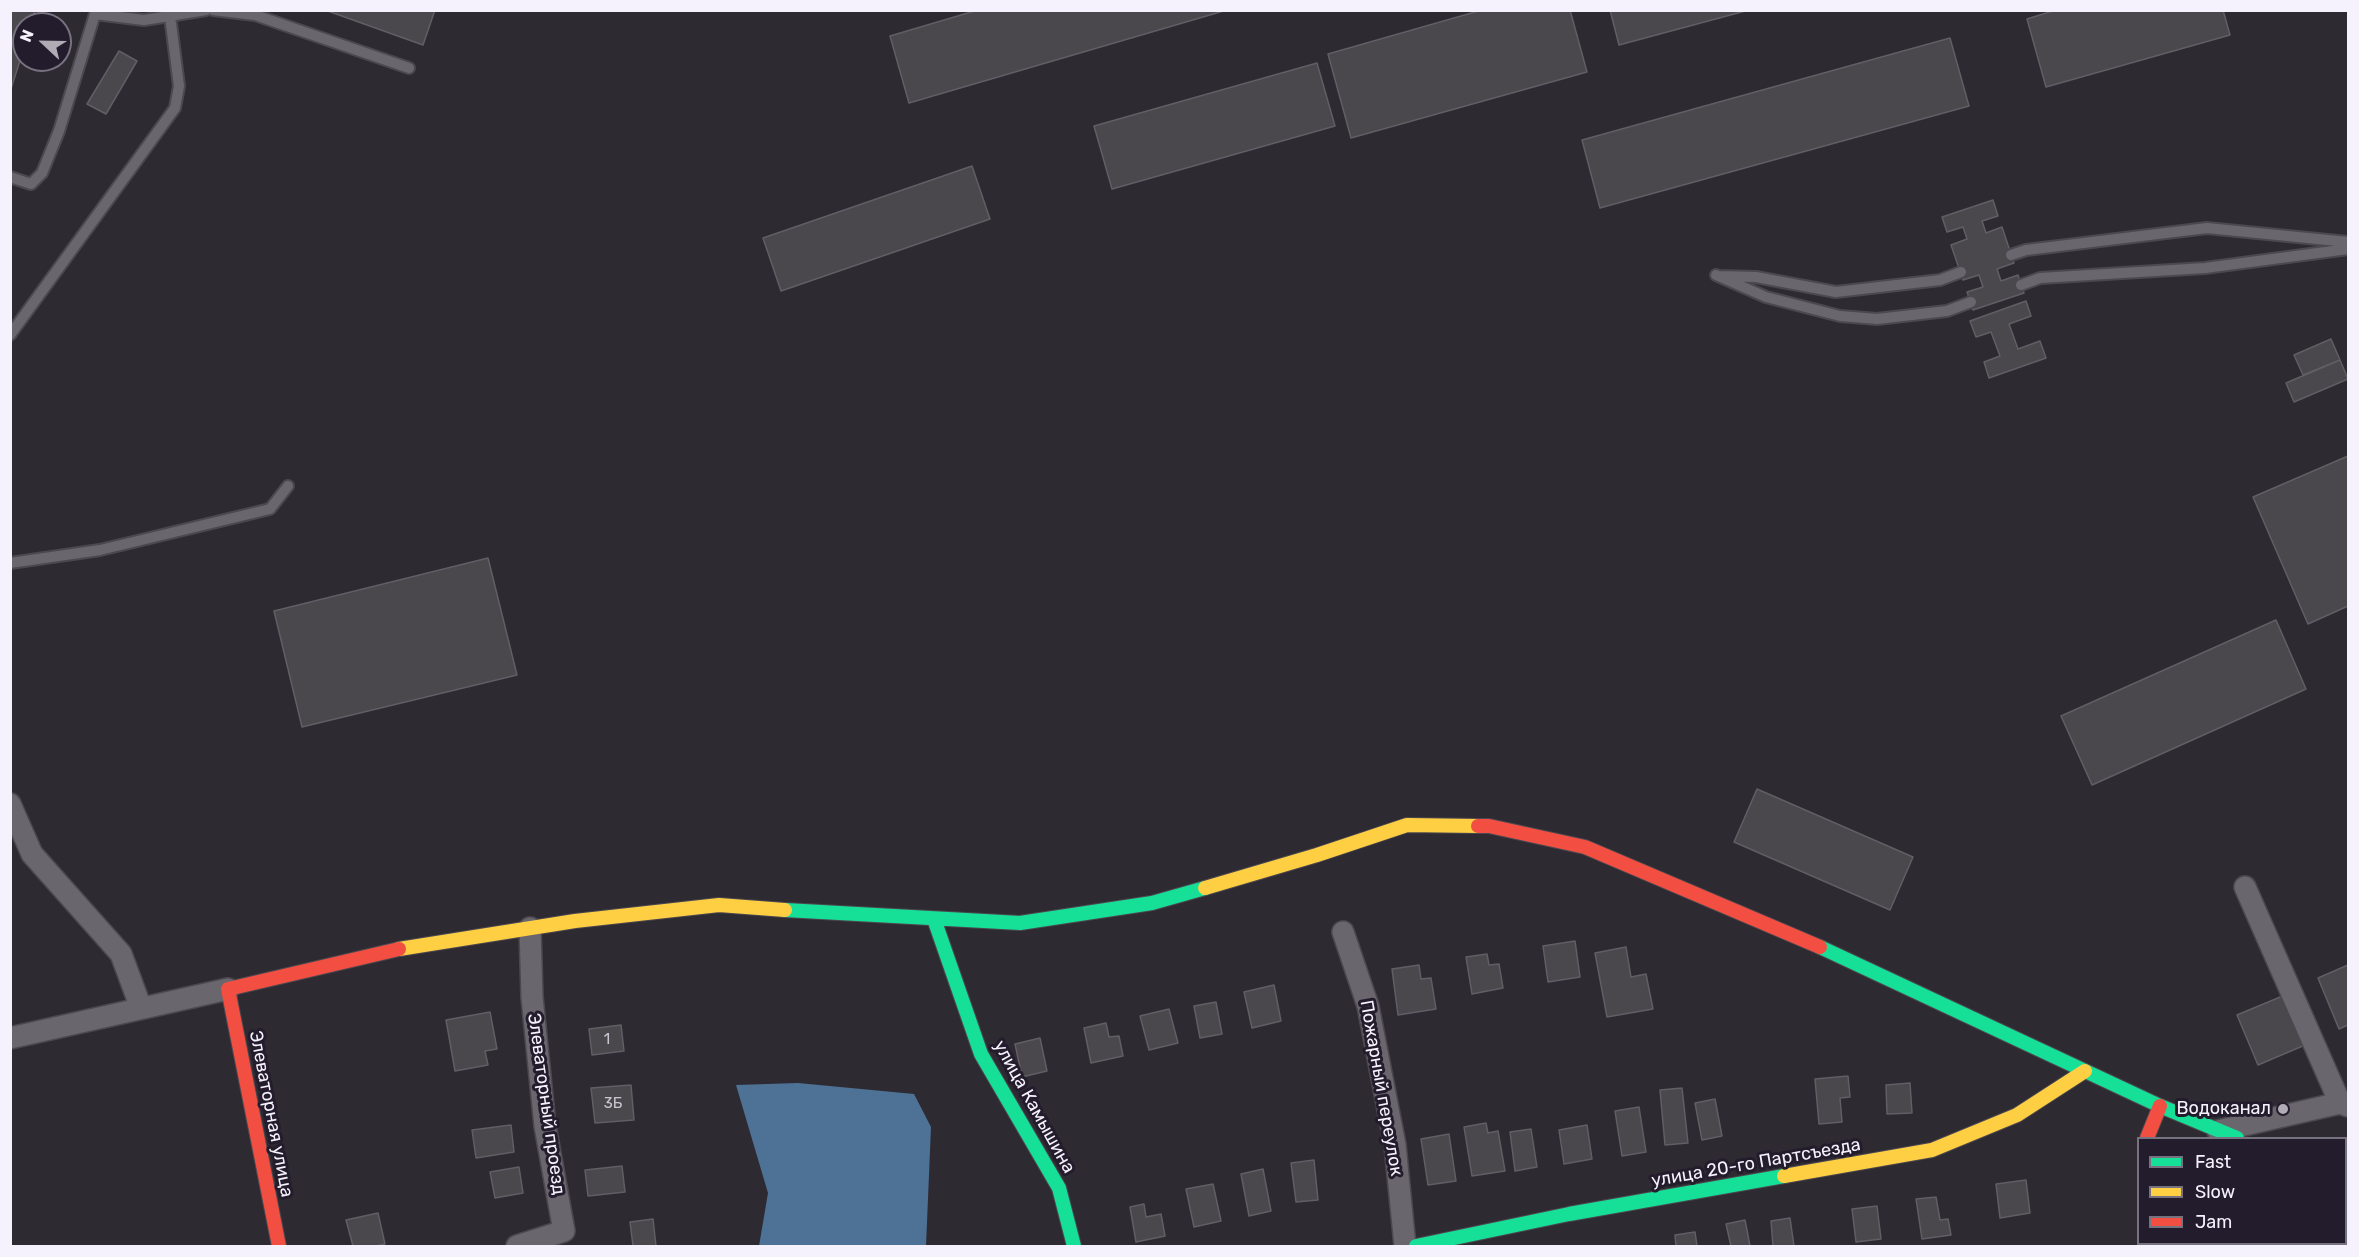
<!DOCTYPE html>
<meta charset="utf-8">
<style>
body{margin:0}
#map{position:relative;width:2359px;height:1257px;overflow:hidden;background:#2e2a32;font-family:Rubik,sans-serif}
canvas{display:block}
.frame{position:absolute;inset:0;border:12px solid #f6f2fd;pointer-events:none}
.legend{position:absolute;left:2137px;top:1137px;width:210px;height:108px;box-sizing:border-box;background:#231c2c;border:2px solid #777280;margin:0;padding:8px 10px;list-style:none;font-size:18px;color:#f6f2fd}
.legend li{display:flex;align-items:center;gap:12px;height:30px}
.legend b{width:30px;border:2px solid #777280}
.north{position:absolute;left:12px;top:12px;width:60px;height:60px;box-sizing:border-box;background:#231c2c;border:2px solid #777280;border-radius:50%;rotate:292deg;font-size:16px;font-weight:700;line-height:24px;text-align:center;color:#f6f2fd}
.north::after{content:'';display:block;margin:auto;width:21px;height:27px;background:#b0acb6;clip-path:polygon(50% 0,100% 100%,50% 72%,0 100%)}
</style>
<div id="map">
<canvas width="2359" height="1257"></canvas>
<div class="frame"></div>
<ul class="legend">
<li><b style="height:8px;background:#16e098"></b>Fast</li>
<li><b style="height:8px;background:#ffcf43"></b>Slow</li>
<li><b style="height:8px;background:#f24e42"></b>Jam</li>
</ul>
<div class="north">N</div>
</div>
<script>
const g = document.querySelector('canvas').getContext('2d');
g.lineJoin = 'round';
function fill(path, color) {
  g.fillStyle = color;
  g.fill(path, 'evenodd');
}
function toPath(rows) {
  const path = new Path2D();
  for (const r of rows) {
    path.moveTo(r[0], r[1]);
    for (let i = 2; i < r.length; i += 2) path.lineTo(r[i], r[i + 1]);
  }
  return path;
}
function stroke(path, color, width, dash) {
  g.strokeStyle = color;
  g.lineWidth = width;
  g.lineCap = dash ? 'butt' : 'round';
  g.setLineDash(dash || []);
  g.stroke(path);
}
function drawText(font, color, halo, rows, align = 'center') {
  g.font = font + ' Rubik,sans-serif';
  g.lineWidth = 6;
  g.setLineDash([]);
  g.textBaseline = 'middle';
  g.strokeStyle = halo;
  g.fillStyle = color;
  for (const [text, x, y, turn = 0] of rows) {
    g.save();
    g.translate(x, y);
    g.rotate((+turn || 0) * Math.PI / 180);
    g.textAlign = isNaN(turn) ? turn : align;
    if (halo) g.strokeText(text, 0, 0);
    g.fillText(text, 0, 0);
    g.restore();
  }
}
fill(toPath([
 [798,1083,914,1094,931,1127,926,1246,759,1246,768,1193,736,1085]
]), '#4e7296');
const building = toPath([
 [10,10,35,10,31,24,24,24,24,48,10,92,10,10],
 [325,10,435,10,423,45,325,10],
 [978,10,1227,10,909,103,890,36,978,10],
 [1482,10,1570,10,1587,72,1351,138,1328,54,1482,10],
 [1610,10,1749,10,1619,45,1610,10],
 [2056,10,2223,10,2230,35,2046,87,2027,19,2056,10],
 [1950,38,1969,106,1600,208,1582,140,1950,38],
 [119,51,137,61,106,114,87,104,119,51],
 [1317,63,1335,126,1112,189,1094,126,1317,63],
 [972,166,990,219,781,291,763,238,972,166],
 [1993,200,1998,216,1982,221,1986,233,2002,227,2014,263,1997,269,2001,281,2018,275,2024,293,1973,310,1967,292,1983,287,1979,275,1963,280,1951,245,1967,239,1963,227,1947,232,1942,217,1993,200],
 [2026,301,2031,316,2009,324,2018,349,2040,341,2046,358,1989,378,1984,362,2000,356,1991,332,1976,337,1970,321,2026,301],
 [2331,339,2340,360,2303,375,2294,355,2331,339],
 [2340,360,2348,379,2294,402,2286,383,2340,360],
 [2348,456,2348,606,2308,624,2253,497,2348,456],
 [488,558,517,675,302,727,274,611,488,558],
 [2276,620,2306,689,2092,785,2061,716,2276,620],
 [1757,789,1913,857,1890,910,1734,842,1757,789],
 [1575,941,1580,977,1548,982,1543,946,1575,941],
 [1626,947,1631,977,1646,974,1653,1009,1607,1017,1595,953,1626,947],
 [1487,954,1489,965,1499,964,1503,988,1472,994,1466,957,1487,954],
 [1419,965,1421,979,1431,978,1436,1009,1398,1015,1392,969,1419,965],
 [2348,965,2348,1025,2339,1029,2318,978,2348,965],
 [1274,985,1281,1021,1252,1028,1244,992,1274,985],
 [2285,995,2305,1045,2258,1065,2237,1015,2285,995],
 [1216,1002,1222,1034,1200,1038,1194,1006,1216,1002],
 [1169,1009,1178,1043,1149,1050,1140,1016,1169,1009],
 [490,1012,497,1049,485,1051,488,1065,455,1071,446,1020,490,1012],
 [1106,1023,1109,1037,1119,1036,1123,1056,1091,1063,1084,1028,1106,1023],
 [621,1025,624,1051,592,1055,589,1029,621,1025],
 [1040,1038,1047,1071,1022,1077,1015,1044,1040,1038],
 [1848,1076,1850,1097,1840,1098,1842,1122,1819,1124,1815,1079,1848,1076],
 [1910,1083,1912,1113,1887,1114,1886,1085,1910,1083],
 [631,1085,634,1120,595,1123,591,1088,631,1085],
 [1682,1088,1688,1143,1665,1145,1660,1090,1682,1088],
 [1715,1099,1722,1136,1702,1140,1695,1103,1715,1099],
 [1639,1107,1646,1152,1622,1156,1615,1111,1639,1107],
 [1486,1123,1488,1133,1498,1131,1505,1171,1472,1176,1464,1127,1486,1123],
 [511,1125,514,1152,476,1158,472,1130,511,1125],
 [1587,1125,1592,1159,1564,1164,1559,1130,1587,1125],
 [1531,1129,1537,1167,1515,1171,1510,1132,1531,1129],
 [1449,1134,1456,1181,1428,1185,1421,1139,1449,1134],
 [1314,1160,1318,1200,1296,1202,1291,1163,1314,1160],
 [622,1166,625,1192,588,1196,585,1170,622,1166],
 [519,1167,523,1193,495,1198,490,1172,519,1167],
 [1263,1169,1271,1211,1249,1216,1241,1174,1263,1169],
 [2026,1180,2030,1213,2000,1218,1996,1184,2026,1180],
 [1213,1184,1221,1221,1194,1227,1186,1189,1213,1184],
 [1936,1197,1940,1220,1948,1219,1951,1235,1922,1239,1916,1199,1936,1197],
 [1144,1204,1146,1217,1161,1214,1165,1236,1136,1242,1130,1207,1144,1204],
 [1877,1206,1881,1239,1856,1242,1852,1209,1877,1206],
 [378,1213,385,1244,375,1246,353,1246,346,1220,378,1213],
 [1790,1218,1794,1246,1773,1246,1771,1221,1790,1218],
 [653,1219,656,1246,633,1246,630,1222,653,1219],
 [1745,1220,1750,1246,1731,1246,1726,1224,1745,1220],
 [1695,1232,1697,1246,1676,1246,1675,1235,1695,1232]
]);
fill(building, '#4a474d');
stroke(building, '#615e66', 1.5);
const lane = toPath([
 [213,10,255,15,409,68],
 [10,177,31,184,42,173,59,131,95,14,144,20,206,10],
 [2011,255,2026,250,2207,228,2348,242],
 [1716,275,1766,297,1840,316,1877,319,1947,311,1971,302],
 [1719,276,1756,277,1836,292,1940,280,1961,272],
 [2021,285,2040,278,2205,268,2348,249],
 [10,335,175,108,179,86,170,16],
 [10,563,100,550,270,509,288,486]
]);
const street = toPath([
 [10,804,32,854,121,954,141,1008],
 [2245,887,2340,1103],
 [1343,932,1368,1006,1395,1145,1405,1246],
 [10,1038,228,989],
 [2218,1131,2340,1103,2348,1106],
 [517,1246,564,1231,545,1126,532,997,530,928]
]);
const fast = toPath([
 [785,910,1020,923,1152,903,1205,888],
 [934,919,981,1054,1059,1188,1074,1246],
 [1820,947,2160,1106,2237,1138],
 [2164,1244,2165,1246],
 [1416,1246,1569,1214,1784,1176]
]);
const slow = toPath([
 [1205,888,1317,855,1407,825,1478,826],
 [399,949,575,921,719,905,785,910],
 [1784,1176,1932,1150,2017,1115,2085,1071],
 [2346,1182,2348,1183]
]);
const jam = toPath([
 [1478,826,1489,826,1585,847,1820,947],
 [2147,1138,2160,1106],
 [279,1246,228,989,399,949]
]);
stroke(lane, '#4c484f', 14);
stroke(street, '#4c484f', 24);
stroke(fast, '#4c484f', 16);
stroke(slow, '#4c484f', 16);
stroke(jam, '#4c484f', 16);
stroke(lane, '#6a666e', 10);
stroke(street, '#6a666e', 21);
stroke(fast, '#16e098', 14);
stroke(slow, '#ffcf43', 14);
stroke(jam, '#f24e42', 14);
for (const [x, y, r, color] of [
 [2283,1109,6,"#b0acb6"]
]) {
  const dot = new Path2D();
  dot.arc(x, y, r, 0, 2 * Math.PI);
  g.fillStyle = color;
  g.fill(dot);
  stroke(dot, '#231c2c', 2);
}
drawText('15px', '#cbc7d1', null, [
 ["1",607,1040],
 ["3Б",613,1104]
]);
drawText('18px', '#f6f2fd', '#231c2c', [
 ["Пожарный переулок",1381,1088,80],
 ["Элеваторный проезд",546,1104,82],
 ["улица Камышина",1034,1107,61],
 ["Элеваторная улица",271,1114,79],
 ["улица 20-го Партсъезда",1756,1163,-10]
]);
drawText('18px', '#f6f2fd', '#231c2c', [
 ["Водоканал",2271,1109]
], 'right');
</script>
